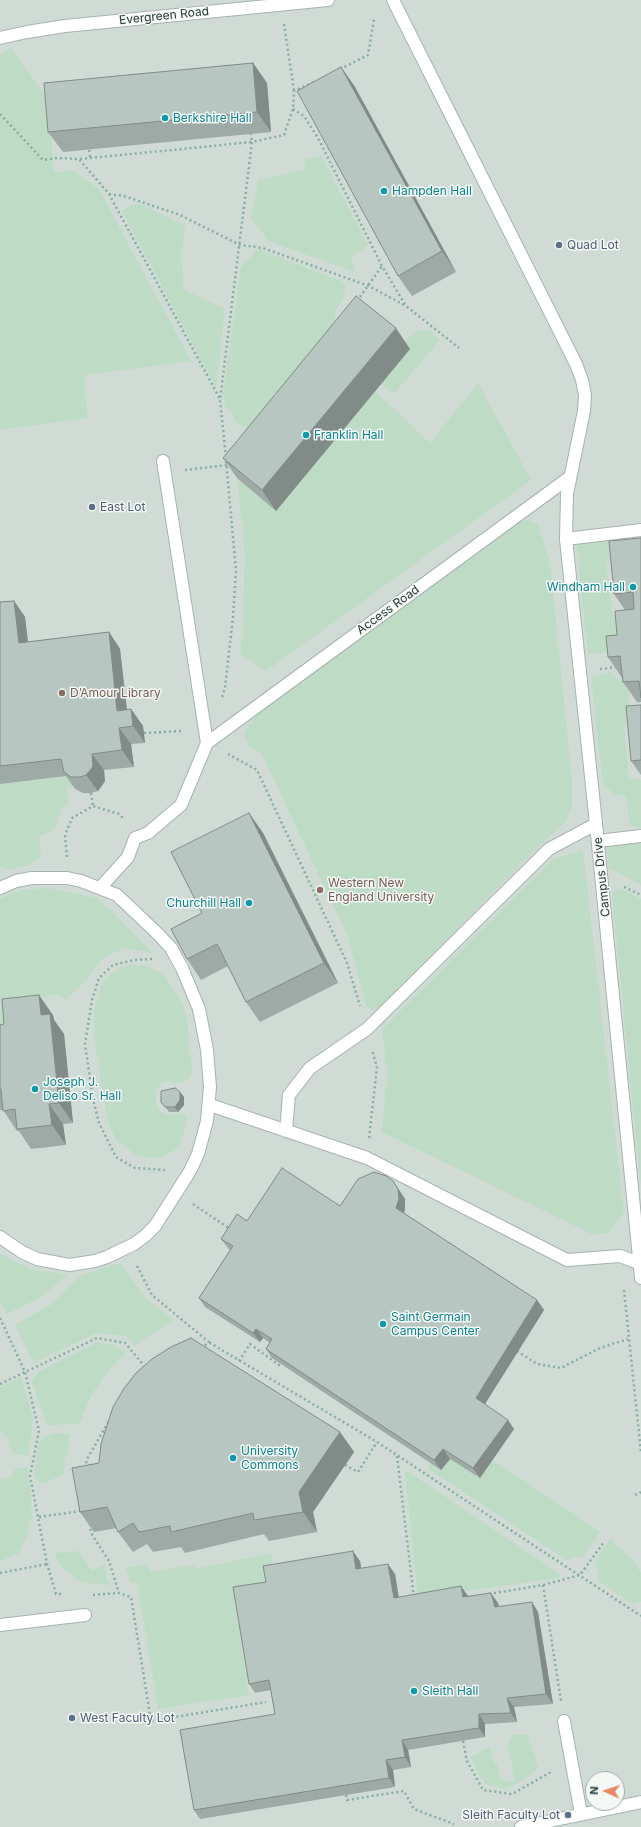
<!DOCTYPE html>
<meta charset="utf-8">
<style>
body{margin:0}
#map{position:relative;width:641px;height:1827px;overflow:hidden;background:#e2ebe7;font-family:Inter,sans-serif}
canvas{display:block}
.north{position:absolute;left:585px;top:1771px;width:40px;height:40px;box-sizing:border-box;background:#f3f8f5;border:1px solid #a0aca8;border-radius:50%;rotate:273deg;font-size:11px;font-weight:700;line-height:16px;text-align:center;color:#243b35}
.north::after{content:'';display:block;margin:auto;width:14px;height:18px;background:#e88764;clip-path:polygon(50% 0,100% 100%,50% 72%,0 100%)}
</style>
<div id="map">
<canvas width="641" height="1827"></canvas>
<div class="north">N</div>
</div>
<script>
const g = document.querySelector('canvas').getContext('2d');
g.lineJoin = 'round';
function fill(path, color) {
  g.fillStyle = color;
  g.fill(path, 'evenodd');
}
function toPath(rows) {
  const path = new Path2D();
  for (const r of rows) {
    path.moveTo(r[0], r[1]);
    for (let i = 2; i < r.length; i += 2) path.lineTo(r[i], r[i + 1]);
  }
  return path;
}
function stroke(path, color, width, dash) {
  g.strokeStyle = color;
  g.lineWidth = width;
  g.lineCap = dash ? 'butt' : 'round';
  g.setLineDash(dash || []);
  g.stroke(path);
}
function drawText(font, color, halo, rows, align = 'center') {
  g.font = font + ' Inter,sans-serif';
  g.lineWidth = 3;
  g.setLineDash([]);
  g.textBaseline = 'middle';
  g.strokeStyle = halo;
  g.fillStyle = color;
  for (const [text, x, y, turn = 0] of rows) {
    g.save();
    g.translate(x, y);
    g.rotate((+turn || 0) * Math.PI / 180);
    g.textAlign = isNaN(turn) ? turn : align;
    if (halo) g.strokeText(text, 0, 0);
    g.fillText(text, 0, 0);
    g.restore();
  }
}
fill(toPath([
 [0,0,641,0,641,1827,0,1827],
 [593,1779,617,1779,617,1803,593,1803]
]), '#d1dbd6');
fill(toPath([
 [11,47,49,101,54,172,73,171,99,189,191,361,85,375,87,418,0,430,0,56],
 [321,156,368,245,351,257,356,272,270,242,251,219,258,180,304,170,305,160],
 [139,204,185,225,182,252,183,289,225,309,216,388,122,211,132,205],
 [258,249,343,282,346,287,343,300,335,309,335,321,248,428,236,422,230,409,226,409,223,394,241,267],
 [418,330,429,330,440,340,394,394,381,384,410,349,403,343],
 [478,383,531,480,266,671,241,654,245,556,237,478,277,510,375,391,430,443],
 [527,520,538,524,550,562,572,779,572,806,566,821,537,848,380,1007,374,1010,369,1008,366,1005,348,937,262,754,249,746,244,733,256,716,278,697,498,539,515,524],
 [611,536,613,559,606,561,613,615,620,616,617,632,619,651,588,654,576,540],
 [610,672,618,680,628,683,632,723,624,726,629,778,641,780,641,828,630,826,626,796,614,794,603,785,591,677],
 [72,775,74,787,67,788,68,804,62,808,55,829,40,836,41,857,31,864,10,870,0,867,0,784],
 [641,841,641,885,609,868,606,845],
 [583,850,624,1213,609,1232,594,1235,382,1132,387,1074,382,1029,553,859],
 [49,888,96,898,112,911,153,953,125,948,103,958,85,981,65,1000,57,994,12,1003,0,1061,0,899,14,892,31,889],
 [619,888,641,899,641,1187,612,893],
 [133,965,145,965,162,973,181,1000,187,1016,192,1073,187,1081,177,1083,165,1081,159,1086,156,1092,156,1103,160,1111,167,1115,181,1113,186,1117,186,1125,179,1147,170,1153,160,1158,148,1158,137,1156,116,1140,108,1123,94,1037,94,1011,101,985,111,974,121,967],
 [3,1254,11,1260,34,1270,68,1274,40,1298,6,1314,0,1300,0,1255],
 [120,1263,147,1299,174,1320,135,1345,126,1336,96,1333,34,1363,15,1325,54,1303,81,1275],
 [96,1343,112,1344,126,1353,107,1372,92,1394,79,1424,47,1425,32,1383,36,1373],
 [21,1377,33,1419,28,1456,12,1453,8,1438,0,1431,0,1387],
 [54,1433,70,1434,68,1456,65,1457,64,1475,48,1481,48,1483,41,1483,35,1478,34,1473,39,1443,44,1437],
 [450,1459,480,1478,493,1460,600,1532,583,1557,576,1557,567,1560,427,1468,431,1463],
 [28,1467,32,1515,27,1536,19,1553,0,1561,0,1479,12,1477,15,1469],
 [407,1471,560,1574,559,1578,418,1597,405,1472],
 [610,1539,631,1558,641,1573,641,1601,633,1604,598,1581,598,1570,595,1562],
 [78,1551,92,1571,104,1565,107,1570,106,1578,110,1585,86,1583,79,1581,64,1569,56,1558,55,1553],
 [271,1553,273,1566,267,1583,233,1591,249,1695,158,1709,137,1583,130,1582,126,1568,147,1564,151,1572,193,1565,195,1569],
 [513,1734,528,1735,538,1767,535,1771,518,1783,509,1787,501,1788,486,1784,478,1774,471,1757,489,1747,493,1760,498,1767,500,1780,511,1782,515,1780,508,1747,510,1740]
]), '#bddbc5');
const service = toPath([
 [393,0,576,364,582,380,585,395,584,411,567,494,566,539,596,824,641,1278],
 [0,38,27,32,65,26,328,0],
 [207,743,570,477],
 [148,833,181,805,207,743,163,461],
 [0,1625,85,1615],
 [564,1721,581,1814],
 [521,1827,641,1802]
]);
const pedestrian = toPath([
 [566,539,641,530],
 [598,841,641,836],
 [0,888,16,881,32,878,67,878,81,881,117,895,158,934,171,948,182,968,199,1009,207,1050,210,1087,207,1121,198,1154,190,1171,155,1226,146,1235,134,1244,107,1257,95,1261,69,1265,37,1259,22,1252,0,1237],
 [100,888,128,857,135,838,148,833],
 [210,1105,367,1158,567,1260,620,1256,639,1263],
 [286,1131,289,1095,310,1068,367,1029,549,849,596,824]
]);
stroke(service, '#a5b3ae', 14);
stroke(pedestrian, '#a5b3ae', 14);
stroke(toPath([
 [284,24,294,91],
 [340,69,368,55,374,19],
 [293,109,304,116,318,138,382,266,406,306,459,348],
 [0,114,43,160,57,158,79,159,109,194,220,399],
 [89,150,90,157],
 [80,159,252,142,251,134],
 [109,194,124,196,180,215,240,245,263,248,369,286,406,306],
 [357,301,382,266],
 [226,457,220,400,252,142,284,135,293,109,294,91,316,81],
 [185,470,227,465],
 [600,669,617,667],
 [222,697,225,688,233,617,236,570,226,461],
 [144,733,183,731],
 [228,754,257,770,347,963,360,1006],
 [91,793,93,806],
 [67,857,65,835,72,818,93,806,119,814,124,819],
 [624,887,641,895],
 [152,959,134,960,113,965,99,978,92,1000,85,1044,93,1099,99,1123,116,1157,135,1168,165,1170],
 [369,1138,377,1067,372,1050],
 [193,1204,230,1229],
 [137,1266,152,1295,210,1343],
 [624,1290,641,1453],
 [0,1318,25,1372,39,1431,30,1476,47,1564,56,1594,62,1594],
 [200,1347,210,1343,377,1442,641,1616],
 [517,1351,537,1364,561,1368,600,1348,628,1339],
 [239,1361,250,1344,279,1365,280,1363],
 [0,1384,97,1338,125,1343,146,1368],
 [397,1456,414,1598],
 [345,1465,358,1472,377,1442],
 [85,1468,87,1459,109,1421],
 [635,1495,641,1492],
 [39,1517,81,1511],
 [90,1524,91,1533,109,1561,119,1593],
 [0,1573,47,1564],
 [543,1585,561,1701],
 [489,1594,543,1585,580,1575,604,1542],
 [93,1595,119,1593,131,1597,151,1721,266,1702],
 [463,1741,467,1761,483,1790,512,1794,551,1772],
 [346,1795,347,1800,404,1791,414,1809,454,1824]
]), '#85ada1', 2.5, [2, 3]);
stroke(service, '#fff', 12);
stroke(pedestrian, '#fff', 12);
fill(toPath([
 [253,63,267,83,271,132,63,152,48,132],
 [341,67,355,87,456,272,412,296,398,276],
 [410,349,276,511,237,478,223,458],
 [641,538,641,702,637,702,623,682,622,678,608,657,617,635,625,610,614,594],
 [14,601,25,617,28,642,109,632,120,649,127,710,131,709,143,726,145,743,131,744,134,767,104,770,105,781,103,784,98,791,91,793,83,793,75,789,66,776,0,784,0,602],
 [641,705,641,775,631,761],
 [249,813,263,833,338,983,260,1022,246,1002,228,966,201,980,187,959,202,913],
 [53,1015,54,1020,64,1034,73,1123,63,1124,66,1145,31,1149,19,1131,17,1131,3,1110,0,1110,0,1025],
 [180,1092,184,1097,184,1105,178,1112,169,1112,161,1102],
 [393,1181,405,1199,405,1209,404,1213,537,1300,544,1310,485,1404,514,1429,480,1478,450,1459,441,1470,272,1358,266,1349,270,1343,263,1338,260,1342,205,1307,199,1298,230,1250,228,1248,221,1239,247,1221,340,1206],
 [340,1432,354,1452,313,1512,317,1532,269,1541,264,1534,185,1553,181,1547,153,1552,147,1544,133,1552,118,1532,117,1528,94,1532,80,1512],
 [360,1561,361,1568,395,1574,399,1597,468,1596,498,1603,499,1607,538,1612,553,1704,514,1707,517,1722,485,1724,485,1737,408,1750,411,1767,393,1770,395,1787,200,1819,194,1810,275,1714,271,1690,255,1693,249,1684,266,1582]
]), '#9eaaa6');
fill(toPath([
 [253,63,267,83,271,132,257,112],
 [341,67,355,87,456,272,442,251],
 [396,328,410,349,276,511,262,490],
 [14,601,25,617,30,660,19,643],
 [109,632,120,649,129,728,117,711],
 [131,709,143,726,145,743,133,726],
 [119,728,131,744,134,767,122,750],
 [92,754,104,770,105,781,103,784,98,791,86,775],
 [249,813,263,833,338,983,324,963],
 [39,995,53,1015,54,1020,64,1034,73,1123,59,1103,41,1015],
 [180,1092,184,1097,184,1105,178,1112,175,1107],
 [49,1104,63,1124,66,1145,52,1125],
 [393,1181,405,1199,405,1209,403,1217,396,1208],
 [537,1300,544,1310,483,1407,476,1398],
 [256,1329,263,1338,260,1342,253,1333],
 [508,1420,514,1429,480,1478,473,1468],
 [340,1432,354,1452,313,1512,317,1532,303,1512,299,1492],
 [443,1449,450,1459,441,1470,434,1460],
 [353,1551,360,1561,363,1579,356,1569],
 [388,1564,395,1574,400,1607,394,1598],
 [461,1586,468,1596,470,1606,463,1597],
 [491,1593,498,1603,502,1617,495,1607],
 [532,1602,538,1612,553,1704,546,1694],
 [507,1698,514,1707,517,1722,511,1713],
 [479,1714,485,1724,485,1737,479,1728],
 [402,1740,408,1750,411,1767,405,1757],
 [386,1760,393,1770,395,1787,389,1778]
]), '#818b87');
const building = toPath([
 [253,63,257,112,48,132,44,83,253,63],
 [341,67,442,251,398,276,297,91,341,67],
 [356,296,396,328,262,490,223,458,356,296],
 [641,538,641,698,639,681,623,682,620,656,608,657,606,636,617,635,615,611,634,609,633,592,614,594,609,541,641,538],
 [14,601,19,643,109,632,117,711,131,709,133,726,119,728,122,750,92,754,93,765,92,768,86,775,80,777,71,777,64,772,61,759,0,766,0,602,14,601],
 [641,705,641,760,631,761,626,706,641,705],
 [249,813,324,963,246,1002,217,944,187,959,171,929,202,913,171,852,249,813],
 [39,995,41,1015,50,1014,59,1103,49,1104,52,1125,17,1129,15,1109,3,1111,1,1089,0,1089,0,1025,4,1024,2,999,39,995],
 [175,1088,180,1092,180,1100,175,1107,165,1107,161,1102,161,1091,175,1088],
 [282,1168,340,1206,358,1179,374,1172,386,1176,393,1181,398,1189,399,1199,396,1208,537,1300,476,1398,508,1420,473,1468,443,1449,434,1460,266,1349,272,1339,256,1329,253,1333,199,1298,233,1246,221,1239,237,1214,247,1221,282,1168],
 [191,1338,340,1432,299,1492,303,1512,254,1520,253,1513,171,1532,170,1526,139,1532,133,1523,118,1532,107,1507,80,1512,72,1468,99,1463,101,1444,113,1407,123,1390,136,1373,152,1359,171,1347,191,1338],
 [353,1551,356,1569,388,1564,394,1598,461,1586,463,1597,491,1593,495,1607,532,1602,546,1694,507,1698,511,1713,479,1714,479,1728,402,1740,405,1757,386,1760,389,1778,194,1810,180,1730,275,1714,269,1680,249,1684,233,1587,266,1582,263,1566,353,1551]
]);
fill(building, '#b8c6c1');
stroke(building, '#818b87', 1);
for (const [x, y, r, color] of [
 [165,118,4,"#0f9aa8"],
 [384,191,4,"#0f9aa8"],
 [559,245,4,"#5c6f8a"],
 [306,435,4,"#0f9aa8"],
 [92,507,4,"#5c6f8a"],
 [633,587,4,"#0f9aa8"],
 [62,693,4,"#8d6e63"],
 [320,890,4,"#8d6e63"],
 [249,903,4,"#0f9aa8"],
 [35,1089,4,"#0f9aa8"],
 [383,1324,4,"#0f9aa8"],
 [233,1458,4,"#0f9aa8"],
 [414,1691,4,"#0f9aa8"],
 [72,1718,4,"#5c6f8a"],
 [568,1815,4,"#5c6f8a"]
]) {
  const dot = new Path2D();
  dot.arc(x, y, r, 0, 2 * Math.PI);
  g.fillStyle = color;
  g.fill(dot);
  stroke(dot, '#f3f8f5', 1.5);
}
drawText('12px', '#243b35', '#f3f8f5', [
 ["Evergreen Road",164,16,-6],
 ["Access Road",388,610,-36],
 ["Campus Drive",602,877,-96]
]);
drawText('12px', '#0d838f', '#f3f8f5', [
 ["Berkshire Hall",173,118],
 ["Hampden Hall",392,191],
 ["Franklin Hall",314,435],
 ["Windham Hall",625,587,"right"],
 ["Churchill Hall",241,903,"right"],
 ["Joseph J.",43,1082],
 ["Deliso Sr. Hall",43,1096],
 ["Saint Germain",391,1317],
 ["Campus Center",391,1331],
 ["University",241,1451],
 ["Commons",241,1465],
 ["Sleith Hall",422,1691]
], 'left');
drawText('12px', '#4e5e75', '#f3f8f5', [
 ["Quad Lot",567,245],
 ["East Lot",100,507],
 ["West Faculty Lot",80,1718],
 ["Sleith Faculty Lot",560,1815,"right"]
], 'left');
drawText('12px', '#785e54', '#f3f8f5', [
 ["D’Amour Library",70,693],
 ["Western New",328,883],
 ["England University",328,897]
], 'left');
</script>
